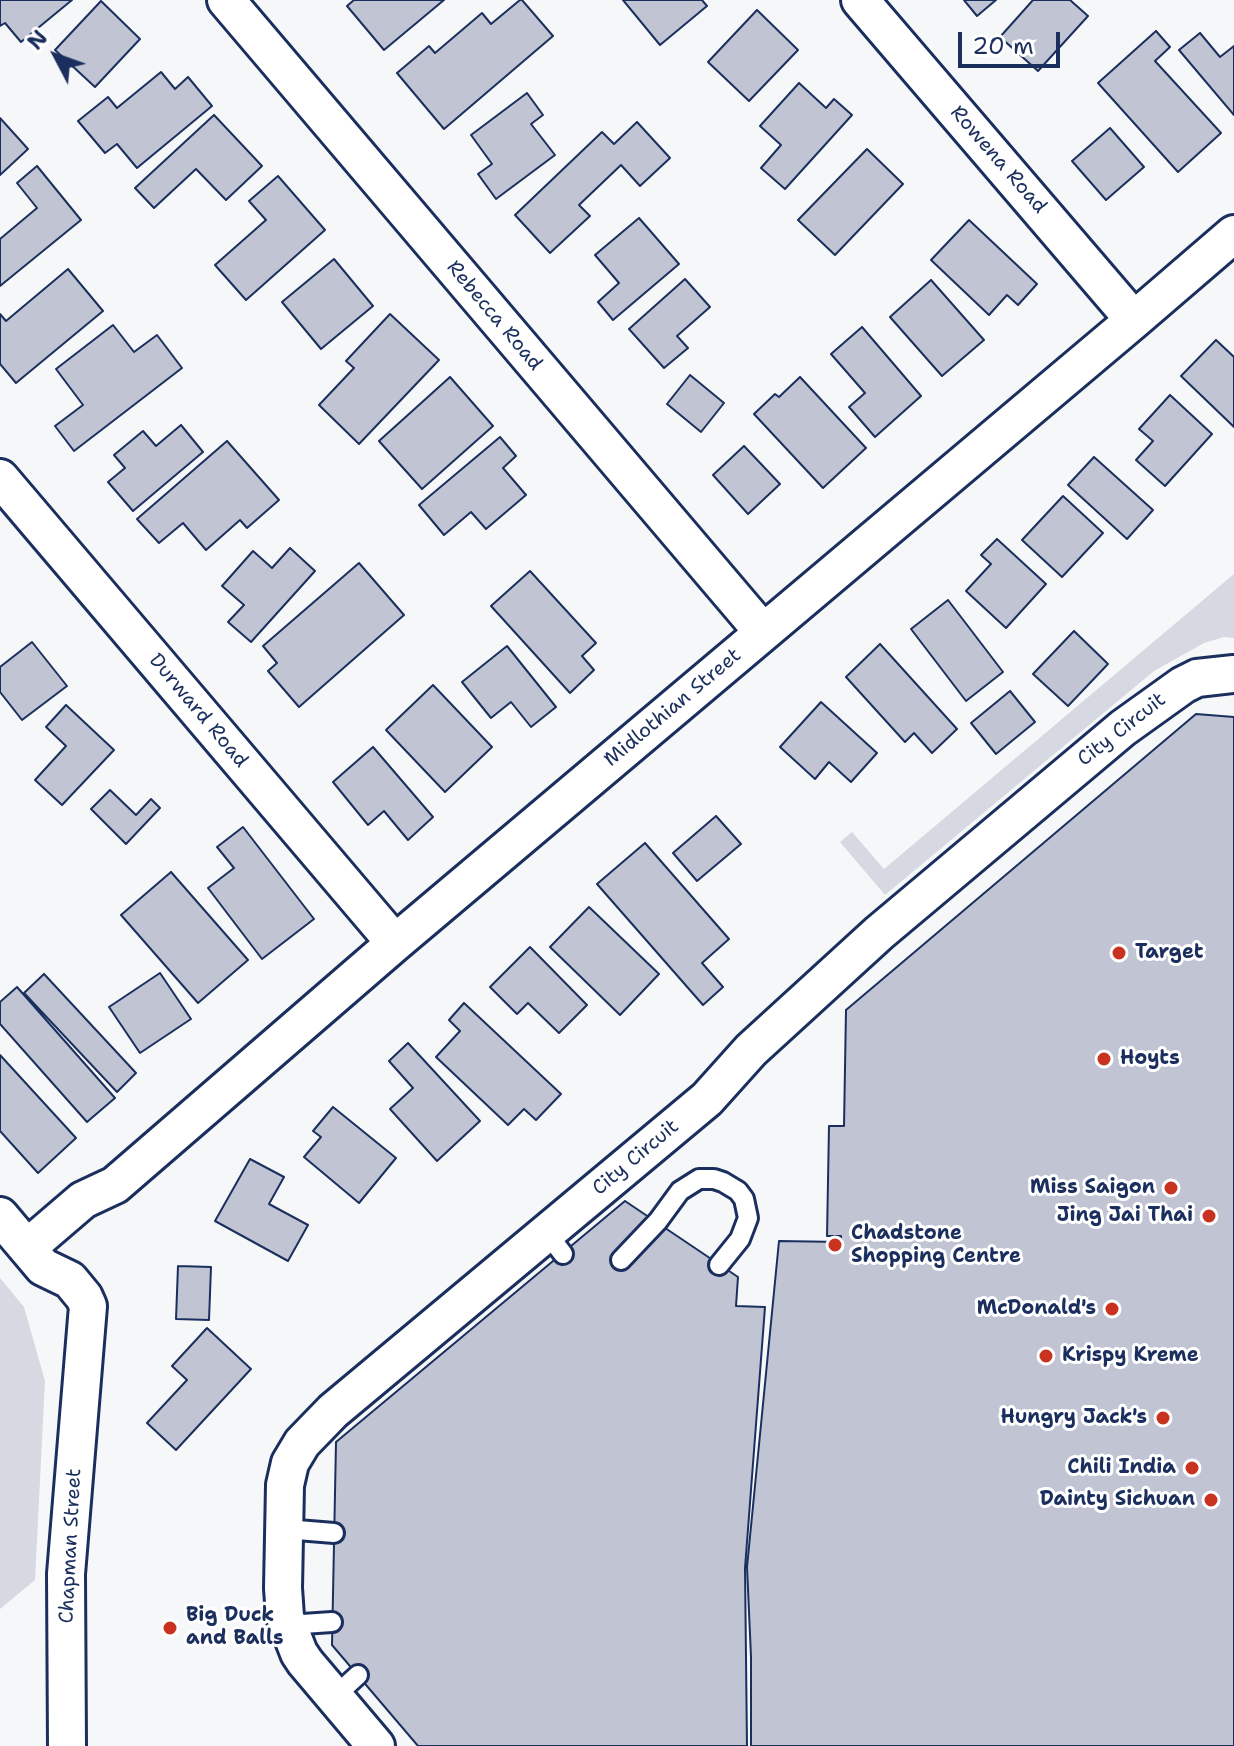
<!DOCTYPE html>
<style>
body{margin:0}
#map{position:relative;width:1234px;height:1746px;overflow:hidden;background:#f6f7f9;font-family:"Shantell Sans",sans-serif}
canvas{display:block}
.north{position:absolute;left:16px;top:16px;width:80px;height:80px;-webkit-text-stroke:6px #fff;paint-order:stroke;rotate:311deg;font-size:22px;font-weight:700;line-height:32px;text-align:center;color:#1b2f5e}
.north::after{content:'';display:block;margin:auto;width:28px;height:36px;background:#1b2f5e;clip-path:polygon(50% 0,100% 100%,50% 72%,0 100%)}
.scale{position:absolute;left:958px;top:32px;width:102px;height:36px;box-sizing:border-box;border:4px solid #1b2f5e;border-top:0;padding-left:10px;font-size:24px;line-height:28px;white-space:nowrap;color:#1b2f5e;-webkit-text-stroke:6px #fff;paint-order:stroke}
</style>
<div id="map">
<canvas width="1234" height="1746"></canvas>
<div class="north">N</div>
<div class="scale">20 m</div>
</div>
<script>
const g = document.querySelector('canvas').getContext('2d');
g.lineJoin = 'round';
function fill(path, color) {
  g.fillStyle = color;
  g.fill(path, 'evenodd');
}
function toPath(rows) {
  const path = new Path2D();
  for (const r of rows) {
    path.moveTo(r[0], r[1]);
    for (let i = 2; i < r.length; i += 2) path.lineTo(r[i], r[i + 1]);
  }
  return path;
}
function stroke(path, color, width, dash) {
  g.strokeStyle = color;
  g.lineWidth = width;
  g.lineCap = dash ? 'butt' : 'round';
  g.setLineDash(dash || []);
  g.stroke(path);
}
function drawText(font, color, halo, rows, align = 'center') {
  g.font = font + ' "Shantell Sans",sans-serif';
  g.lineWidth = 6;
  g.setLineDash([]);
  g.textBaseline = 'middle';
  g.strokeStyle = halo;
  g.fillStyle = color;
  for (const [text, x, y, turn = 0] of rows) {
    g.save();
    g.translate(x, y);
    g.rotate((+turn || 0) * Math.PI / 180);
    g.textAlign = isNaN(turn) ? turn : align;
    if (halo) g.strokeText(text, 0, 0);
    g.fillText(text, 0, 0);
    g.restore();
  }
}
fill(toPath([
 [1234,574,1234,638,1224,637,1204,643,1154,671,885,895,840,842,852,832,884,869],
 [0,1278,24,1307,45,1381,35,1580,0,1609]
]), '#d6d9e2');
const building = toPath([
 [0,0,72,0,21,42,5,23,0,26,0,0],
 [354,0,444,0,384,50,347,6,354,0],
 [520,0,522,0,553,36,444,129,397,73,429,46,435,53,482,13,491,24,520,0],
 [623,0,702,0,707,6,660,45,623,0],
 [964,0,996,0,977,16,964,0],
 [1033,0,1070,0,1088,16,1038,71,1000,37,1033,0],
 [101,1,140,39,95,87,55,50,101,1],
 [757,10,798,50,749,101,708,62,757,10],
 [1156,31,1170,47,1155,61,1221,133,1178,172,1098,83,1156,31],
 [1200,33,1220,57,1234,46,1234,115,1179,50,1200,33],
 [161,72,175,89,188,77,212,106,137,168,117,144,105,153,78,121,108,97,117,108,161,72],
 [799,83,826,108,834,99,852,115,785,189,761,168,781,145,760,126,799,83],
 [527,93,543,115,531,124,555,155,496,199,478,174,492,164,471,135,527,93],
 [214,115,262,166,226,200,196,169,154,208,135,188,214,115],
 [0,118,28,149,0,175,0,118],
 [637,122,670,158,640,186,621,165,579,205,590,216,550,253,515,215,602,132,614,144,637,122],
 [1110,128,1144,167,1106,200,1072,161,1110,128],
 [867,149,903,184,835,255,798,220,867,149],
 [37,166,81,220,0,286,0,239,37,208,17,183,37,166],
 [278,176,325,230,246,300,215,265,266,220,249,201,278,176],
 [639,218,679,264,613,320,598,302,619,283,595,255,639,218],
 [969,220,1037,284,1018,305,1007,295,989,315,931,260,969,220],
 [334,259,373,306,321,349,282,302,334,259],
 [68,269,103,311,16,383,0,364,0,314,6,321,68,269],
 [685,279,710,307,677,336,688,348,664,368,629,329,685,279],
 [931,280,984,340,942,376,890,317,931,280],
 [390,314,439,360,359,444,319,405,354,368,346,361,390,314],
 [113,325,134,352,157,335,182,368,74,451,55,426,83,405,56,369,113,325],
 [862,327,921,396,875,437,849,407,865,393,831,354,862,327],
 [1216,340,1234,357,1234,427,1181,376,1216,340],
 [690,375,724,403,701,432,667,404,690,375],
 [450,377,493,426,422,489,379,441,450,377],
 [800,377,866,448,823,488,754,414,775,394,779,397,800,377],
 [1170,395,1212,434,1165,486,1136,460,1153,441,1139,429,1170,395],
 [181,425,203,452,133,511,108,482,125,468,114,455,143,431,156,446,181,425],
 [500,437,516,456,503,468,526,495,486,529,471,512,444,535,419,505,500,437],
 [227,441,279,500,247,528,240,520,206,550,183,523,159,543,137,519,227,441],
 [744,446,780,484,748,514,713,475,744,446],
 [1094,457,1153,510,1127,539,1068,485,1094,457],
 [1063,496,1103,533,1062,577,1022,540,1063,496],
 [997,539,1046,584,1006,628,966,591,991,564,981,555,997,539],
 [290,548,315,571,251,642,228,622,244,605,222,586,253,551,272,568,290,548],
 [359,563,404,615,299,707,268,671,277,663,263,646,359,563],
 [530,571,596,643,582,656,594,670,570,693,491,606,530,571],
 [948,600,1003,672,966,701,911,629,948,600],
 [1074,631,1108,664,1068,706,1033,674,1074,631],
 [32,642,67,686,22,720,0,692,0,667,32,642],
 [880,644,957,729,932,753,914,733,905,742,846,677,880,644],
 [507,646,556,707,531,727,511,702,491,718,462,682,507,646],
 [433,685,492,747,445,792,386,730,433,685],
 [1010,691,1035,722,996,754,971,723,1010,691],
 [821,702,877,753,851,782,829,762,815,779,780,747,821,702],
 [66,705,114,750,62,805,35,780,66,746,46,727,66,705],
 [1196,714,1234,717,1234,1746,751,1746,751,1657,747,1567,779,1241,841,1242,841,1236,827,1236,829,1126,844,1126,846,1010,1196,714],
 [373,747,433,817,408,840,384,811,368,825,333,782,373,747],
 [110,790,136,815,151,799,160,808,126,844,91,809,110,790],
 [716,816,741,844,697,881,673,853,716,816],
 [243,827,314,919,262,959,208,888,234,868,217,847,243,827],
 [645,843,729,939,702,963,723,987,703,1005,597,884,645,843],
 [171,872,248,960,198,1003,121,915,171,872],
 [589,907,659,974,620,1015,550,947,589,907],
 [530,947,587,1005,559,1033,528,1003,517,1014,490,987,530,947],
 [160,973,191,1019,140,1053,109,1007,160,973],
 [44,974,136,1073,117,1092,24,993,44,974],
 [17,987,115,1098,87,1122,0,1024,0,1002,17,987],
 [464,1003,561,1094,536,1120,524,1109,508,1125,436,1057,460,1031,449,1020,464,1003],
 [408,1043,480,1121,437,1161,390,1109,413,1088,389,1061,408,1043],
 [0,1055,76,1138,38,1173,0,1131,0,1055],
 [333,1107,396,1158,359,1203,304,1157,321,1137,313,1131,333,1107],
 [250,1159,284,1177,269,1204,308,1225,288,1261,215,1221,250,1159],
 [625,1201,738,1277,736,1306,765,1307,745,1568,747,1746,418,1746,332,1645,336,1442,625,1201],
 [178,1266,211,1267,209,1320,176,1319,178,1266],
 [207,1328,251,1369,176,1450,147,1423,187,1380,172,1366,207,1328]
]);
fill(building, '#c0c4d3');
stroke(building, '#1b2f5e', 2);
const lane = toPath([
 [547,1233,563,1254],
 [621,1260,658,1221,680,1191,699,1179,714,1179,723,1182,738,1191,744,1199,748,1218,740,1239,719,1265],
 [285,1529,334,1533],
 [288,1625,332,1622],
 [334,1697,358,1675]
]);
const street = toPath([
 [226,0,763,632],
 [860,0,1134,320],
 [0,478,395,943],
 [0,1216,43,1267],
 [27,1248,83,1200,115,1185,395,943,1134,320,1234,234],
 [43,1267,70,1280,84,1297,88,1306,66,1574,67,1746],
 [376,1746,305,1662,299,1653,285,1617,283,1588,285,1485,290,1463,302,1443,333,1411,707,1099,751,1050,879,933,1123,728,1183,685,1197,678,1234,674]
]);
stroke(lane, '#1b2f5e', 24);
stroke(street, '#1b2f5e', 42);
stroke(lane, '#fff', 18);
stroke(street, '#fff', 36);
for (const [x, y, r, color] of [
 [1119,953,8,"#c8321e"],
 [1104,1059,8,"#c8321e"],
 [1171,1188,8,"#c8321e"],
 [1209,1216,8,"#c8321e"],
 [835,1245,8,"#c8321e"],
 [1112,1309,8,"#c8321e"],
 [1046,1356,8,"#c8321e"],
 [1163,1418,8,"#c8321e"],
 [1192,1468,8,"#c8321e"],
 [1211,1500,8,"#c8321e"],
 [170,1628,8,"#c8321e"]
]) {
  const dot = new Path2D();
  dot.arc(x, y, r, 0, 2 * Math.PI);
  g.fillStyle = color;
  g.fill(dot);
  stroke(dot, '#fff', 3);
}
drawText('20px', '#1b2f5e', '#fff', [
 ["Rowena Road",998,160,49],
 ["Rebecca Road",494,316,50],
 ["Midlothian Street",673,708,-40],
 ["Durward Road",198,711,50],
 ["City Circuit",1122,730,-38],
 ["City Circuit",636,1158,-40],
 ["Chapman Street",71,1546,-87]
]);
drawText('bold 20px', '#1b2f5e', '#fff', [
 ["Target",1135,953,"left"],
 ["Hoyts",1120,1059,"left"],
 ["Miss Saigon",1155,1188],
 ["Jing Jai Thai",1193,1216],
 ["Chadstone",851,1234,"left"],
 ["Shopping Centre",851,1257,"left"],
 ["McDonald's",1096,1309],
 ["Krispy Kreme",1062,1356,"left"],
 ["Hungry Jack's",1147,1418],
 ["Chili India",1176,1468],
 ["Dainty Sichuan",1195,1500],
 ["Big Duck",186,1616,"left"],
 ["and Balls",186,1639,"left"]
], 'right');
</script>
